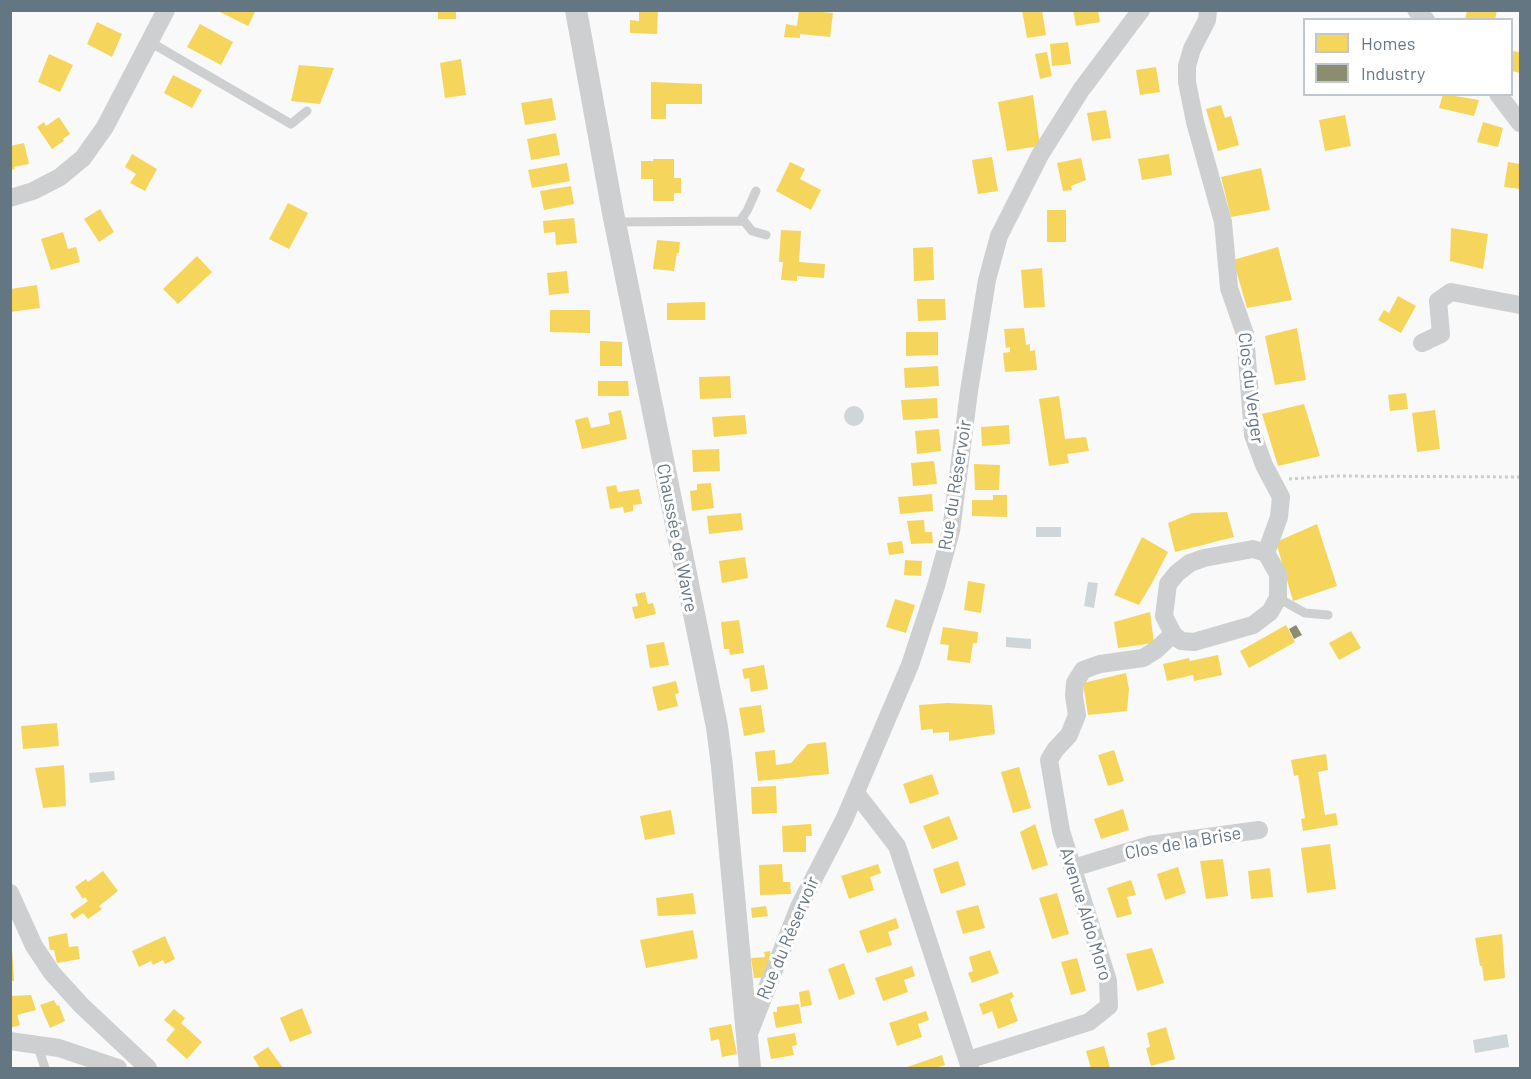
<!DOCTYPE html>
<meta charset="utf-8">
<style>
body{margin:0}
#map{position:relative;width:1531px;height:1079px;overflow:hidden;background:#f9f9f9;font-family:Barlow,sans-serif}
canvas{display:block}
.frame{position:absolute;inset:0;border:12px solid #657683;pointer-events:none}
.legend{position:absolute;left:1303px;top:18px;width:210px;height:78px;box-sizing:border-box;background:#fff;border:2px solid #c1c8cd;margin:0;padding:8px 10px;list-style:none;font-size:18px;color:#657683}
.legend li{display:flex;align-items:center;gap:12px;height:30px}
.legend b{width:30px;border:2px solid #c1c8cd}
</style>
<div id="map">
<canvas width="1531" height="1079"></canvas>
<div class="frame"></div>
<ul class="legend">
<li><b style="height:16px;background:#f6d55c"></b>Homes</li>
<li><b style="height:16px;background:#8c8c6e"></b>Industry</li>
</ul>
</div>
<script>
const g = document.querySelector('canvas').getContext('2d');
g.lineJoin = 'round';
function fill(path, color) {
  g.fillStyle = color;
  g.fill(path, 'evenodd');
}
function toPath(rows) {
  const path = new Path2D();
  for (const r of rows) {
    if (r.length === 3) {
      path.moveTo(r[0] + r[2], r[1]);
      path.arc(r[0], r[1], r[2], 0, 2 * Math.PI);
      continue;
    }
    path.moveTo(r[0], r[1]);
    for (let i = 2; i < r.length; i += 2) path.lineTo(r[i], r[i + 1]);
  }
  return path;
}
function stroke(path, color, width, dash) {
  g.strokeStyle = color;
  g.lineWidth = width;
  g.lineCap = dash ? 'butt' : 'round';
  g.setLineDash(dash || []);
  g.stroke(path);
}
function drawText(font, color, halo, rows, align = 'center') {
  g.font = font + ' Barlow,sans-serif';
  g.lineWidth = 6;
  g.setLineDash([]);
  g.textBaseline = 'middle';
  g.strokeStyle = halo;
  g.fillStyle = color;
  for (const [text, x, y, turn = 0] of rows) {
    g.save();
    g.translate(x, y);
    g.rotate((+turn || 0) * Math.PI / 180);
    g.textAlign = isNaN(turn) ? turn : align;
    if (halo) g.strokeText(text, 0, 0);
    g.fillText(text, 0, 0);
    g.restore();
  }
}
fill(toPath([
 [854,416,10],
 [1036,527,1061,527,1061,537,1036,537],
 [1088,582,1098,583,1094,608,1084,606],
 [1006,637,1031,639,1031,649,1006,647],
 [114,771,115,780,90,783,89,773],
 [1507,1034,1509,1047,1475,1053,1473,1040]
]), '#ced6d9');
fill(toPath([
 [221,10,256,10,248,26,220,12],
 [438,10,456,10,456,19,438,19],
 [639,10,658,10,657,34,630,33,630,20,639,21],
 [799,10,833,13,830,37,800,34,800,38,784,37,786,24,797,26],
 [1022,10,1042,10,1046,35,1027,38],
 [1073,10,1098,10,1100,22,1076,26],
 [1467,10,1497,10,1495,20,1465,20],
 [97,22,122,34,112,57,87,44],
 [200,24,233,42,221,65,187,47],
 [1068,42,1071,64,1052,66,1050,44],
 [1512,51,1520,52,1520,73,1512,71],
 [1047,52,1052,76,1040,79,1035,54],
 [49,54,73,65,60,92,38,82],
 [461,59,466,95,445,98,440,63],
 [299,65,334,68,320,104,291,101],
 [1156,67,1160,92,1140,95,1136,70],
 [173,75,202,90,192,108,164,93],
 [651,82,702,84,702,104,666,104,666,119,651,119],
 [1443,94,1479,100,1474,116,1439,108],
 [1033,95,1040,146,1007,151,998,102],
 [552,98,556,120,525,125,521,103],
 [1221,105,1225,118,1231,116,1239,145,1218,151,1206,109],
 [1106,110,1111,138,1092,141,1087,113],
 [1345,115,1351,146,1325,151,1319,120],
 [59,117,70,134,63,139,64,141,52,149,37,127,44,122,46,126],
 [1483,122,1503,128,1498,147,1477,142],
 [556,133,560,155,531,160,527,139],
 [24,143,29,164,14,167,15,169,10,170,10,146],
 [132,154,157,169,145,191,130,183,136,174,125,167],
 [1169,154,1172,175,1142,180,1138,159],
 [992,157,998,191,978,194,972,160],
 [1081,158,1086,180,1071,186,1072,190,1063,191,1057,163],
 [653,159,674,159,674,178,681,178,681,193,674,193,674,201,653,201,653,179,641,179,641,161,653,161],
 [790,162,805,169,800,179,821,190,811,210,776,191],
 [1508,162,1520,164,1520,189,1504,187],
 [567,163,570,181,532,188,528,170],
 [1261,168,1270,210,1231,217,1221,177],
 [571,186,574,204,544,210,540,191],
 [288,203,308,213,289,249,269,239],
 [100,209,114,232,99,242,84,219],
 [1047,210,1066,210,1066,242,1047,242],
 [574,218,577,243,556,245,555,232,544,233,543,221],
 [1451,228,1488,234,1483,269,1450,261],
 [781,230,801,231,799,262,825,264,824,278,797,276,797,281,781,280,783,262,779,262],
 [63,232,68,249,76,247,80,262,51,270,41,239],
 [657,240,680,242,679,253,677,253,674,271,653,269],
 [933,247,934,280,914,281,913,248],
 [1278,247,1292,300,1247,308,1233,260],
 [197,256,212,272,178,304,163,289],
 [1042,268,1045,307,1024,308,1021,270],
 [567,271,569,293,549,295,547,273],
 [37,285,40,308,10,312,10,289],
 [1398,296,1416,306,1401,333,1378,320,1384,310,1389,313],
 [917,299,945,299,946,320,918,321],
 [705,302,705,320,667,320,667,303],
 [550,310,590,310,590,333,550,332],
 [1024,328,1026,345,1030,344,1030,351,1035,350,1037,370,1005,372,1003,353,1010,352,1010,347,1006,348,1004,329],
 [1297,328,1306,380,1275,385,1265,336],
 [906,332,938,332,938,355,906,356],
 [600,341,622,342,622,366,600,366],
 [938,366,939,386,905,388,904,368],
 [730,376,731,398,700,399,699,377],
 [598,381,628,381,629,396,598,396],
 [1406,393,1408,409,1390,411,1388,395],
 [1059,396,1065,439,1086,437,1089,451,1067,454,1069,463,1049,466,1039,399],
 [937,398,938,418,903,420,901,400],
 [1304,404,1320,456,1278,466,1262,414],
 [621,410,627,439,582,449,575,420,588,417,591,428,610,424,608,413],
 [1435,410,1440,449,1417,452,1412,413],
 [745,415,747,434,714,437,712,417],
 [1009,425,1010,444,982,446,981,427],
 [939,429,941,451,917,454,915,431],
 [719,449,720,471,693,472,692,450],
 [934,461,937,484,913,486,911,463],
 [974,464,1000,465,999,490,975,490],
 [711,483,714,508,692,511,690,491,697,490,697,484],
 [616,485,618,492,639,489,642,504,633,505,633,511,624,513,623,507,610,509,606,487],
 [932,494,933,511,900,514,898,497],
 [993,495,1007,495,1007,517,972,516,972,500,993,500],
 [1227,512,1234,537,1175,552,1168,523,1192,513],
 [741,513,743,530,709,534,707,516],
 [924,520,925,532,932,532,933,543,911,544,907,521],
 [1317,524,1337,586,1293,601,1276,542],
 [1142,537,1168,552,1152,583,1139,605,1114,595],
 [902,541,904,553,889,555,887,543],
 [745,557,748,578,722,583,719,561],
 [905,560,922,561,921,576,904,575],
 [968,581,985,584,981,613,964,610],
 [645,592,648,604,653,603,656,614,635,619,632,607,638,606,635,594],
 [895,599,915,605,906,633,886,627],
 [1150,612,1154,643,1118,648,1114,622],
 [739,620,744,653,730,655,729,649,724,649,721,622],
 [1286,625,1295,642,1249,668,1240,651],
 [943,627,978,632,977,643,973,643,970,663,947,660,949,645,940,644],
 [1351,631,1361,648,1339,660,1329,643],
 [664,642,669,665,650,668,646,645],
 [1218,655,1222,675,1194,681,1193,675,1167,681,1163,664,1189,658,1190,661],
 [764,665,768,689,751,692,749,678,744,679,742,669],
 [1126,673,1129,689,1127,711,1088,715,1083,683],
 [676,681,679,693,675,694,678,706,658,711,652,687],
 [947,703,992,705,995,734,949,741,949,732,933,733,933,729,921,730,919,705],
 [761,705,765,732,744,736,739,708],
 [57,723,59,746,23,749,21,726],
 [826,742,829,774,758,781,755,752,775,750,776,765,791,763,808,744],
 [1114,750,1124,781,1108,786,1098,755],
 [1326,754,1328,770,1318,772,1325,815,1336,813,1338,825,1303,831,1301,819,1305,818,1298,775,1294,776,1291,760],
 [64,765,66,806,43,808,35,768],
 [1019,767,1031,808,1013,813,1001,772],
 [932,774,939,794,910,804,903,784],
 [776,786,777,813,752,814,751,787],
 [1123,809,1129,830,1101,839,1094,819],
 [671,810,675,834,645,840,640,816],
 [949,816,958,839,932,849,923,826],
 [811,824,812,836,806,836,806,852,783,852,782,826],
 [1035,824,1048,865,1032,870,1020,832],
 [1330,844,1336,889,1307,893,1301,848],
 [1223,859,1228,896,1206,899,1200,861],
 [958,861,966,885,941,894,933,869],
 [782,864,783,882,790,882,791,894,760,895,759,865],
 [878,864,881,873,870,877,874,890,849,899,841,876],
 [1178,867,1186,893,1165,900,1157,874],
 [1270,868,1273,897,1251,899,1248,871],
 [103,871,118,891,99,906,102,909,88,919,83,913,74,919,70,914,88,901,85,897,83,899,75,887,86,879,88,882],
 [1131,880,1136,895,1127,897,1132,914,1117,918,1107,888],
 [693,893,696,914,658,916,656,898],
 [1057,893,1069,934,1052,939,1039,898],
 [978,905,985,928,963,934,956,911],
 [766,906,768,916,752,918,751,908],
 [896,918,899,928,888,932,892,945,867,953,859,931],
 [693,930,698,958,646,968,640,940],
 [67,933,69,947,78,946,80,959,57,963,54,950,50,950,48,937],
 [1502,934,1505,978,1484,981,1482,966,1480,966,1475,938],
 [165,936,175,959,165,964,163,960,153,965,151,961,139,967,132,951],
 [1152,948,1164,983,1137,991,1126,954],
 [10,949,12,949,14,981,10,981],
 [990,950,999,973,972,983,968,973,973,971,969,957],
 [770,951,772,965,766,966,767,977,754,978,751,958,765,957,764,952],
 [1077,958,1086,991,1071,995,1061,962],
 [844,963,855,994,839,1000,828,969],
 [912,966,915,976,904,980,908,992,883,1001,875,978],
 [809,990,812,1005,801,1007,799,992],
 [1012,992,1014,997,1010,999,1018,1021,998,1029,992,1011,983,1015,979,1004],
 [31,995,36,1010,17,1015,20,1025,10,1028,10,996],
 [54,1000,57,1006,59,1005,65,1021,50,1028,40,1005],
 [799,1004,802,1023,776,1028,773,1012,777,1012,777,1007],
 [302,1008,312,1033,290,1042,280,1018],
 [174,1009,185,1018,181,1023,202,1042,187,1059,166,1040,175,1029,164,1020],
 [926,1011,929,1020,918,1024,922,1037,897,1046,889,1023],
 [731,1024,737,1054,722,1057,719,1039,711,1041,709,1028],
 [1166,1027,1175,1059,1151,1066,1146,1048,1150,1047,1147,1033],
 [795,1033,797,1045,792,1046,794,1055,771,1059,767,1038],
 [1104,1046,1110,1068,1091,1068,1086,1051],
 [268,1047,283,1068,260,1068,253,1057],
 [942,1055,945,1065,935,1068,904,1068]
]), '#f6d55c');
fill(toPath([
 [1296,625,1302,635,1294,639,1289,629]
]), '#8c8c6e');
stroke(toPath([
 [1289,479,1335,476,1520,477]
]), '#cbcccd', 3, [3, 3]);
stroke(toPath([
 [150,42,291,124,307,111],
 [740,221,747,211,756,191],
 [615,222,744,221,752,231,766,235],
 [1278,598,1305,613,1328,615],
 [37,1044,45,1068]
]), '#cecfd0', 9);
stroke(toPath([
 [1208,10,1207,20,1192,49,1187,66,1187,82,1195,122,1223,222,1229,288,1245,334,1253,435,1264,465,1281,497,1279,517,1266,553],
 [1416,10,1426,20],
 [1498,94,1520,123],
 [10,198,33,191,60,177,83,158,105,127,166,10],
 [1422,343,1441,334,1438,301,1451,292,1520,305],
 [1253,549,1266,553,1278,574,1278,598,1270,612,1253,625,1194,642,1181,641,1173,634,1164,616,1168,584,1177,573,1190,563,1204,558,1253,549],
 [856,793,897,846,970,1068],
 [1073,868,1149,845,1259,830],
 [10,893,34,946,52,973,81,1005,148,1068],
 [748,1036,799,907,844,820,910,665,936,586,951,531,969,391,987,280,999,236,1040,155,1081,90,1141,10],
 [10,1041,59,1048,118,1068],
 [968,1060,1089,1022,1109,1006,1108,981,1061,831,1049,760,1055,750,1069,735,1077,715,1074,696,1075,683,1083,670,1100,664,1143,658,1156,650,1173,634]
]), '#cecfd0', 18);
stroke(toPath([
 [576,10,613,213,717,727,722,766,750,1068]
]), '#cecfd0', 22);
drawText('18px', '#657683', '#fff', [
 ["Clos du Verger",1251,388,83],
 ["Rue du Réservoir",955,485,-81],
 ["Chaussée de Wavre",677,538,79],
 ["Clos de la Brise",1183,843,-10],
 ["Avenue Aldo Moro",1086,914,73],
 ["Rue du Réservoir",788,938,-67]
]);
</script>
